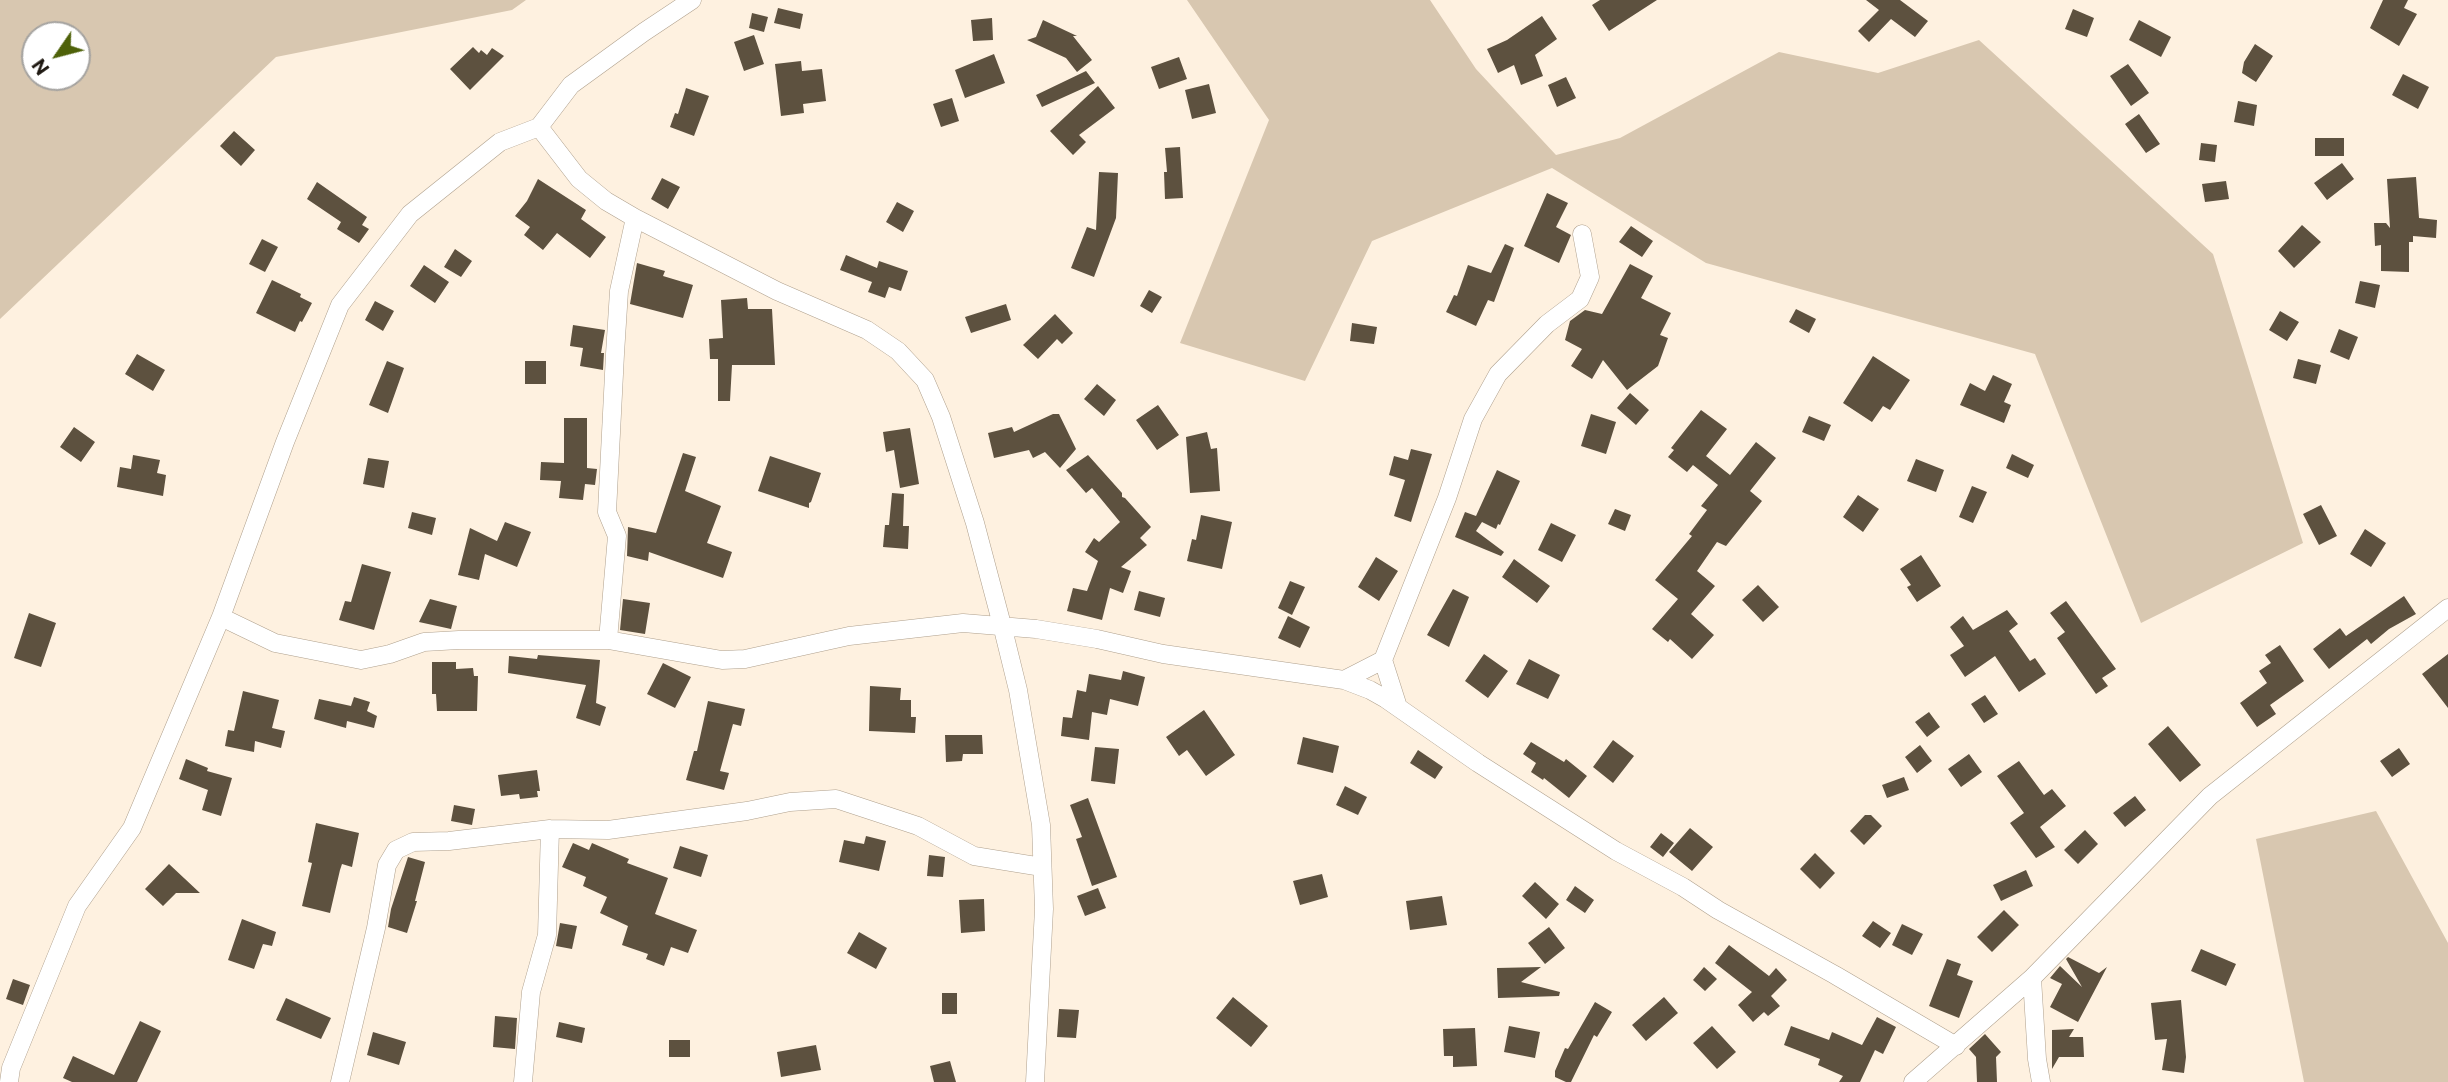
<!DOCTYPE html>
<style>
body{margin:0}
#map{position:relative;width:2448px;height:1082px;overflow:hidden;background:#fef1e0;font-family:Commissioner,sans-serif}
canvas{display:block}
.north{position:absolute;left:21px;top:21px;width:70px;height:70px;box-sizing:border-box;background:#fff;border:2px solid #a5a3a0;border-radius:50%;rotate:235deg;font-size:19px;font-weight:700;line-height:28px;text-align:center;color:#1f1912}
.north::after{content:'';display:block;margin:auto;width:24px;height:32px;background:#4e6109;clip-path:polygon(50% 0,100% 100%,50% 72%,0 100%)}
</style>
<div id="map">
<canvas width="2448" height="1082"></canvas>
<div class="north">N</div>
</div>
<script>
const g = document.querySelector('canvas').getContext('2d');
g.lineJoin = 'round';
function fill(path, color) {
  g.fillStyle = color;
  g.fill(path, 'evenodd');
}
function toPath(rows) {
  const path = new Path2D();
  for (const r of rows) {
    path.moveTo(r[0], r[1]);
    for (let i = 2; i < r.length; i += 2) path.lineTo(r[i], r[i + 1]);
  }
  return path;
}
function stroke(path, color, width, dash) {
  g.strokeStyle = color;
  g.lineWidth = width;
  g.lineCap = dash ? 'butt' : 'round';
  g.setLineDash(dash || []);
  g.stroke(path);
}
fill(toPath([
 [0,0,526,0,512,10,276,57,0,319],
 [77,35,77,77,35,77,35,35],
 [1187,0,1430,0,1476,69,1556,155,1620,138,1779,52,1878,73,1979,40,2213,254,2303,543,2141,623,2035,354,1706,263,1552,168,1372,241,1305,381,1180,343,1269,120],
 [2376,811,2448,943,2448,1082,2304,1082,2256,839]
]), '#d8c7b0');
fill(toPath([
 [1600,0,1657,0,1609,31,1592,5],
 [1866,0,1900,0,1928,21,1915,37,1891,19,1869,42,1858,31,1879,10],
 [2383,0,2408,0,2404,8,2417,14,2399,46,2370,28],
 [778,8,803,14,800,29,774,23],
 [2073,9,2094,18,2087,37,2065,29],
 [752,13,768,17,764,32,749,28],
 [1542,16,1557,39,1535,55,1543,76,1521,85,1514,65,1498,73,1487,49,1507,40],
 [992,18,993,40,973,41,971,20],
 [1043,20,1077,36,1073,36,1092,60,1077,72,1066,58,1027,40,1036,37],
 [2139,20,2171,37,2161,57,2129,40],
 [754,35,764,64,744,71,734,42],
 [2255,44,2273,56,2256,82,2242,73,2244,62],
 [473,47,479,53,481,50,487,55,492,48,504,56,470,90,450,69],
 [994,54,1005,83,965,98,955,70],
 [1179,57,1187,79,1159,89,1151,67],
 [801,61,802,71,822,69,826,101,803,104,804,113,781,116,775,64],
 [2128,64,2149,93,2131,106,2110,76],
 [1086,71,1095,83,1042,107,1036,95],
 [2403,74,2429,87,2418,109,2392,95],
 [1566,77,1576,98,1557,107,1548,85],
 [1209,84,1216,113,1192,119,1185,90],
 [1098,86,1115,108,1079,135,1086,142,1073,155,1050,131],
 [686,88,709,96,694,136,670,127,675,113,678,114],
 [952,98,959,121,941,127,933,104],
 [2238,101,2257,105,2254,126,2234,122],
 [2139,114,2160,144,2146,153,2125,124],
 [234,131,255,150,241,166,220,146],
 [2315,138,2344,138,2344,156,2315,156],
 [2201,143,2217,145,2215,162,2199,160],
 [1180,147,1183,198,1165,199,1164,172,1167,172,1165,148],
 [2342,163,2354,179,2327,200,2314,183],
 [1099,172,1118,173,1116,218,1094,277,1071,268,1087,227,1096,230],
 [2416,177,2419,218,2437,220,2436,238,2413,236,2413,242,2409,242,2409,272,2381,271,2381,245,2375,246,2374,223,2386,223,2390,228,2387,179],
 [662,178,680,187,668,209,651,199],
 [538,179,586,210,581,219,606,237,590,258,557,233,543,250,524,235,530,227,515,216,527,201],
 [2226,181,2229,199,2205,202,2202,184],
 [317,182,367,217,362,225,369,229,359,243,337,229,341,222,307,199],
 [1547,193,1568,203,1556,227,1571,235,1559,263,1524,246],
 [897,202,914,211,903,232,886,222],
 [2302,225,2321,242,2294,268,2278,251],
 [1631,226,1653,241,1642,257,1619,242],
 [262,239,278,247,265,272,249,264],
 [1505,244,1514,248,1494,302,1488,300,1476,326,1446,312,1454,295,1457,296,1468,265,1491,273],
 [455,249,472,261,461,277,444,267],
 [846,255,877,268,879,261,908,271,901,291,889,287,885,298,868,292,872,282,840,270],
 [637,263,665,271,663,276,693,285,683,318,630,304],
 [1630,264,1653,276,1641,298,1671,313,1660,335,1668,338,1658,366,1627,390,1603,360,1592,379,1571,366,1582,349,1565,340,1570,321,1585,310,1602,314],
 [424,265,449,282,435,303,410,286],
 [272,280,301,294,300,297,312,303,302,322,300,321,295,332,256,313],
 [2360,281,2380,285,2375,308,2355,303],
 [1149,290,1162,297,1152,313,1140,306],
 [747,298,748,309,772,309,775,365,732,365,730,401,718,401,718,359,710,359,709,339,723,338,721,300],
 [375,301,394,311,383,331,365,320],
 [1006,304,1011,320,971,333,965,317],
 [1796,309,1816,319,1809,333,1789,322],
 [2280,311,2299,322,2287,341,2269,330],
 [1055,314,1073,333,1062,344,1057,339,1038,359,1023,345],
 [1352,323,1377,327,1374,344,1350,341],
 [573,325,605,330,601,353,604,353,603,370,580,366,583,348,570,346],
 [2339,329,2358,337,2349,360,2330,352],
 [137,354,165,370,153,391,125,374],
 [1873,356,1910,380,1890,410,1883,406,1872,422,1843,403],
 [2298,359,2321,365,2316,384,2293,378],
 [387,361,404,368,388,413,369,405],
 [525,361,546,361,546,384,525,384],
 [1993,375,2012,384,2004,402,2011,405,2004,423,1960,405,1970,383,1985,391],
 [1097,384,1116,400,1104,416,1084,399],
 [1630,393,1649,410,1636,425,1617,408],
 [1158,405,1179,435,1157,450,1136,420],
 [1701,410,1727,429,1706,456,1730,475,1756,442,1776,458,1750,491,1762,501,1726,546,1717,542,1697,571,1715,586,1691,614,1714,635,1692,659,1670,639,1668,642,1652,629,1678,599,1655,580,1692,536,1689,534,1707,510,1701,506,1718,485,1693,465,1687,472,1668,457,1674,450,1671,448],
 [1053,414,1059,414,1076,449,1060,468,1045,452,1033,458,1029,450,994,458,988,433,1012,427,1014,432],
 [1591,414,1616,422,1606,454,1581,446],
 [1809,416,1831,425,1824,441,1802,432],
 [564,418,587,418,587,468,597,469,595,485,585,484,583,500,559,498,561,481,540,480,541,462,564,463],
 [74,427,95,442,81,462,60,447],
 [910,428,919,484,900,488,894,450,886,452,883,432],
 [1207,432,1211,449,1217,448,1220,491,1190,493,1186,437],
 [1411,449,1432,454,1411,522,1394,516,1405,480,1389,475,1394,456,1408,460],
 [683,453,696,457,685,491,721,506,707,543,732,552,723,578,649,552,648,561,627,556,628,527,656,533],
 [2012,454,2034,465,2028,478,2006,468],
 [133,455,160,460,157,473,166,475,163,496,117,487,120,467,131,469],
 [1088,455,1122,493,1122,497,1125,498,1151,527,1140,538,1147,545,1121,567,1131,571,1123,593,1110,588,1102,620,1067,611,1073,588,1087,591,1098,561,1085,552,1094,538,1099,542,1120,522,1092,488,1086,493,1066,470],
 [770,456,821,473,811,502,809,503,809,508,758,491],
 [368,458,389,461,384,488,363,484],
 [1916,459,1944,470,1936,492,1907,481],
 [1497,470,1520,481,1500,525,1498,524,1496,529,1482,522,1476,531,1504,552,1501,556,1455,537,1465,512,1476,516],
 [1972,486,1987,492,1973,523,1959,517],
 [892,493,904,494,903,526,909,526,908,549,883,547,885,525,889,525],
 [1858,495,1879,509,1863,532,1843,517],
 [2321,505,2337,536,2319,545,2303,514],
 [1615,509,1631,515,1625,531,1608,524],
 [412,512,436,518,432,535,408,528],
 [1201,515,1232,522,1222,569,1187,561,1192,539,1196,540],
 [505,522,531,532,517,567,485,554,479,580,458,575,470,528,497,541],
 [1551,523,1576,535,1562,562,1538,550],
 [2365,529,2386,543,2371,567,2350,554],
 [1921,555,1941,586,1917,602,1907,587,1911,585,1900,569],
 [1376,557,1398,571,1379,601,1358,587],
 [1514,559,1550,586,1537,603,1502,577],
 [362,564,391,572,374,630,339,620,345,601,351,602],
 [1290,581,1305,587,1292,615,1278,608],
 [1758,585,1779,607,1763,622,1742,600],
 [1453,589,1469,597,1449,647,1427,635],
 [1139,591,1165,598,1160,617,1134,610],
 [2404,596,2416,614,2389,629,2371,644,2367,639,2329,669,2313,649,2340,628,2346,636],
 [430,599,457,606,451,629,419,622],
 [623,599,650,603,645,634,620,630],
 [2066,601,2116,669,2102,678,2108,686,2096,694,2057,638,2065,632,2050,613],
 [2007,610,2018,624,2009,631,2030,661,2035,658,2046,674,2019,692,1995,656,1965,677,1950,655,1964,646,1950,627,1963,616,1973,630],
 [29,613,56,623,41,667,14,658],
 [1288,616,1310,627,1300,648,1278,638],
 [2280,645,2304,681,2270,705,2276,714,2257,727,2240,703,2267,683,2259,671,2271,663,2265,655],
 [1484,654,1508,671,1488,698,1465,681],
 [2448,654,2448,708,2422,674],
 [538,655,600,660,596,703,606,707,600,726,576,718,586,685,508,673,509,656,537,659],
 [1529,659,1560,675,1548,699,1516,684],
 [432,662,456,662,456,669,473,668,474,676,478,676,477,711,437,711,436,694,432,694],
 [663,663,691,677,675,708,647,694],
 [1123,671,1145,677,1138,706,1110,699,1107,715,1092,712,1089,740,1061,736,1063,717,1072,718,1077,690,1086,692,1089,674,1121,680],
 [870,686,901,688,900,700,911,700,911,717,916,717,915,733,869,731],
 [243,691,279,700,272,728,285,731,281,748,255,741,254,752,225,746,228,730,234,731],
 [1985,695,1998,714,1984,723,1971,704],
 [354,697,370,702,367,711,377,716,374,728,347,721,346,728,314,719,319,699,351,706],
 [708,701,745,709,741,726,733,724,720,771,729,773,724,790,686,780,694,751,697,751],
 [1204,710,1235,755,1206,776,1187,750,1179,756,1166,737],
 [1929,712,1940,727,1927,737,1915,722],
 [2168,726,2201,765,2180,782,2148,744],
 [945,735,982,735,983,754,963,754,962,761,946,762],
 [1303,737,1339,746,1333,773,1297,764],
 [1613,740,1634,756,1613,783,1593,767],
 [1531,742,1564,762,1566,759,1587,776,1569,798,1544,778,1543,780,1531,772,1536,763,1523,754],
 [1920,745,1932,761,1917,773,1905,757],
 [1095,747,1119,749,1115,784,1091,781],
 [2399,748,2410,764,2392,777,2380,761],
 [1418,750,1443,767,1435,779,1410,763],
 [1969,754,1982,772,1961,787,1948,769],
 [186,759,208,768,207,771,232,778,221,816,202,810,208,790,179,779],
 [2019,761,2044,795,2052,789,2066,806,2040,827,2055,847,2036,858,2010,823,2024,813,1997,776],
 [537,770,540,791,537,791,538,797,520,799,519,794,501,796,498,775],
 [1904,777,1909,790,1887,798,1882,785],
 [1345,786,1367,797,1358,815,1336,805],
 [2135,796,2146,810,2125,827,2113,813],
 [1088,798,1117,877,1092,886,1076,839,1082,837,1070,805],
 [454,805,475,809,472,825,451,821],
 [1865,815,1871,815,1882,826,1864,845,1850,831],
 [316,823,359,833,352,867,342,864,340,870,330,913,302,906,312,863,308,862],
 [1690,828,1713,847,1692,871,1669,852],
 [2085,830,2098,844,2078,864,2064,850],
 [1661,833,1674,843,1663,857,1650,847],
 [866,836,886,841,879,871,839,862,844,840,864,844],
 [573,843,589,850,592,843,629,859,627,863,668,878,655,914,697,930,688,953,671,947,664,966,646,959,648,954,622,945,628,926,600,913,607,897,583,886,586,877,562,867],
 [680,846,708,855,701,877,673,868],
 [1815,853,1835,873,1820,889,1800,869],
 [929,855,945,857,943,877,927,876],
 [408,857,425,862,415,901,417,901,407,933,388,927,391,909],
 [169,864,200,893,176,893,163,906,145,889],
 [2026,870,2033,886,2001,901,1993,885],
 [1322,874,1328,897,1300,905,1293,881],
 [1535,882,1559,904,1546,919,1522,896],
 [1575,886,1594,900,1585,913,1566,900],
 [1098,888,1106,908,1085,916,1077,896],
 [1442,896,1447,925,1410,930,1406,901],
 [984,899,985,931,961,933,959,900],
 [2004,910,2019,925,1992,952,1977,937],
 [242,919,276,932,272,946,263,944,254,969,228,960],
 [1873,921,1891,933,1880,948,1862,936],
 [560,923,577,926,572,949,556,946],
 [1902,924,1923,934,1912,955,1892,945],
 [1549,927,1565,948,1545,964,1528,943],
 [859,932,887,948,876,969,847,953],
 [1729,945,1769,976,1776,968,1787,980,1771,996,1780,1006,1768,1016,1764,1012,1753,1022,1738,1005,1752,992,1715,963],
 [2201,949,2236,964,2226,986,2191,971],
 [2068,957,2099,973,2107,967,2078,1022,2050,1007,2062,984,2050,978,2060,966,2082,987,2066,959],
 [1947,959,1961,964,1957,975,1973,981,1959,1018,1929,1006],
 [1541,967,1521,982,1560,992,1559,996,1498,998,1497,968],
 [1704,967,1717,979,1705,991,1693,980],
 [13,979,30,985,23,1005,6,999],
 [942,993,957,993,957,1014,942,1014],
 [1233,997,1268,1026,1251,1047,1216,1018],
 [1664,997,1678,1013,1646,1041,1632,1025],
 [286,998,331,1018,321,1039,276,1020],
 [2181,1000,2186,1057,2184,1073,2162,1070,2167,1039,2155,1040,2151,1003],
 [1595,1002,1612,1012,1597,1037,1594,1035,1571,1082,1566,1082,1555,1077,1555,1071,1565,1048,1568,1049],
 [1059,1009,1079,1010,1076,1038,1057,1037],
 [495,1016,517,1018,515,1049,493,1047],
 [1877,1017,1896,1027,1883,1054,1875,1050,1860,1082,1839,1082,1843,1076,1818,1065,1820,1059,1784,1045,1791,1026,1829,1040,1832,1032,1862,1045],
 [140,1021,161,1031,137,1082,72,1082,63,1078,73,1056,114,1075],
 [559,1022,585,1028,582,1043,556,1037],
 [1509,1026,1540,1032,1535,1058,1504,1052],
 [1712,1026,1736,1052,1717,1069,1693,1043],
 [1475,1028,1477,1066,1453,1067,1453,1056,1444,1056,1443,1029],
 [2074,1029,2069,1037,2083,1037,2084,1057,2059,1057,2052,1069,2052,1030],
 [373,1032,406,1042,399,1065,367,1055],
 [1985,1034,2001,1052,1996,1057,1997,1082,1977,1082,1976,1057,1969,1049],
 [669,1040,690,1040,690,1057,669,1057],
 [816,1045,821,1070,781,1077,777,1052],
 [950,1061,956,1082,934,1082,930,1066]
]), '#5d513f');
const street = toPath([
 [539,127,579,179,606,201,635,218,777,291,867,330,898,351,925,380,941,417,975,523,1002,625,1018,690,1041,825,1044,909,1035,1082],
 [221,617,275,643,361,660,390,654,424,642,459,640,608,640,722,660,745,659,849,636,963,623,1036,629,1097,639,1163,654,1344,680,1370,690,1386,699,1478,763,1616,851,1683,887,1718,910,1835,975,1956,1046],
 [608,640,617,536,607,512,615,354,619,291,635,218],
 [1344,680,1383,660],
 [1398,707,1383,660,1447,498,1473,419,1498,374,1547,324,1580,299,1590,277,1582,234],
 [2032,978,2037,1059,2041,1082],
 [9,1082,11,1068,77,906,132,828,221,617,285,442,340,305,410,214,500,142,539,127,571,85,644,32,692,0],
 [340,1082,376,928,387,865,396,850,413,842,449,841,550,829,608,830,747,811,790,802,836,799,918,826,974,856,1042,867],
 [523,1082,531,992,547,935,550,829],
 [1913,1082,2032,978,2210,796,2448,608]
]);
stroke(street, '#afa08d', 19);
stroke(street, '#fff', 18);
</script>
